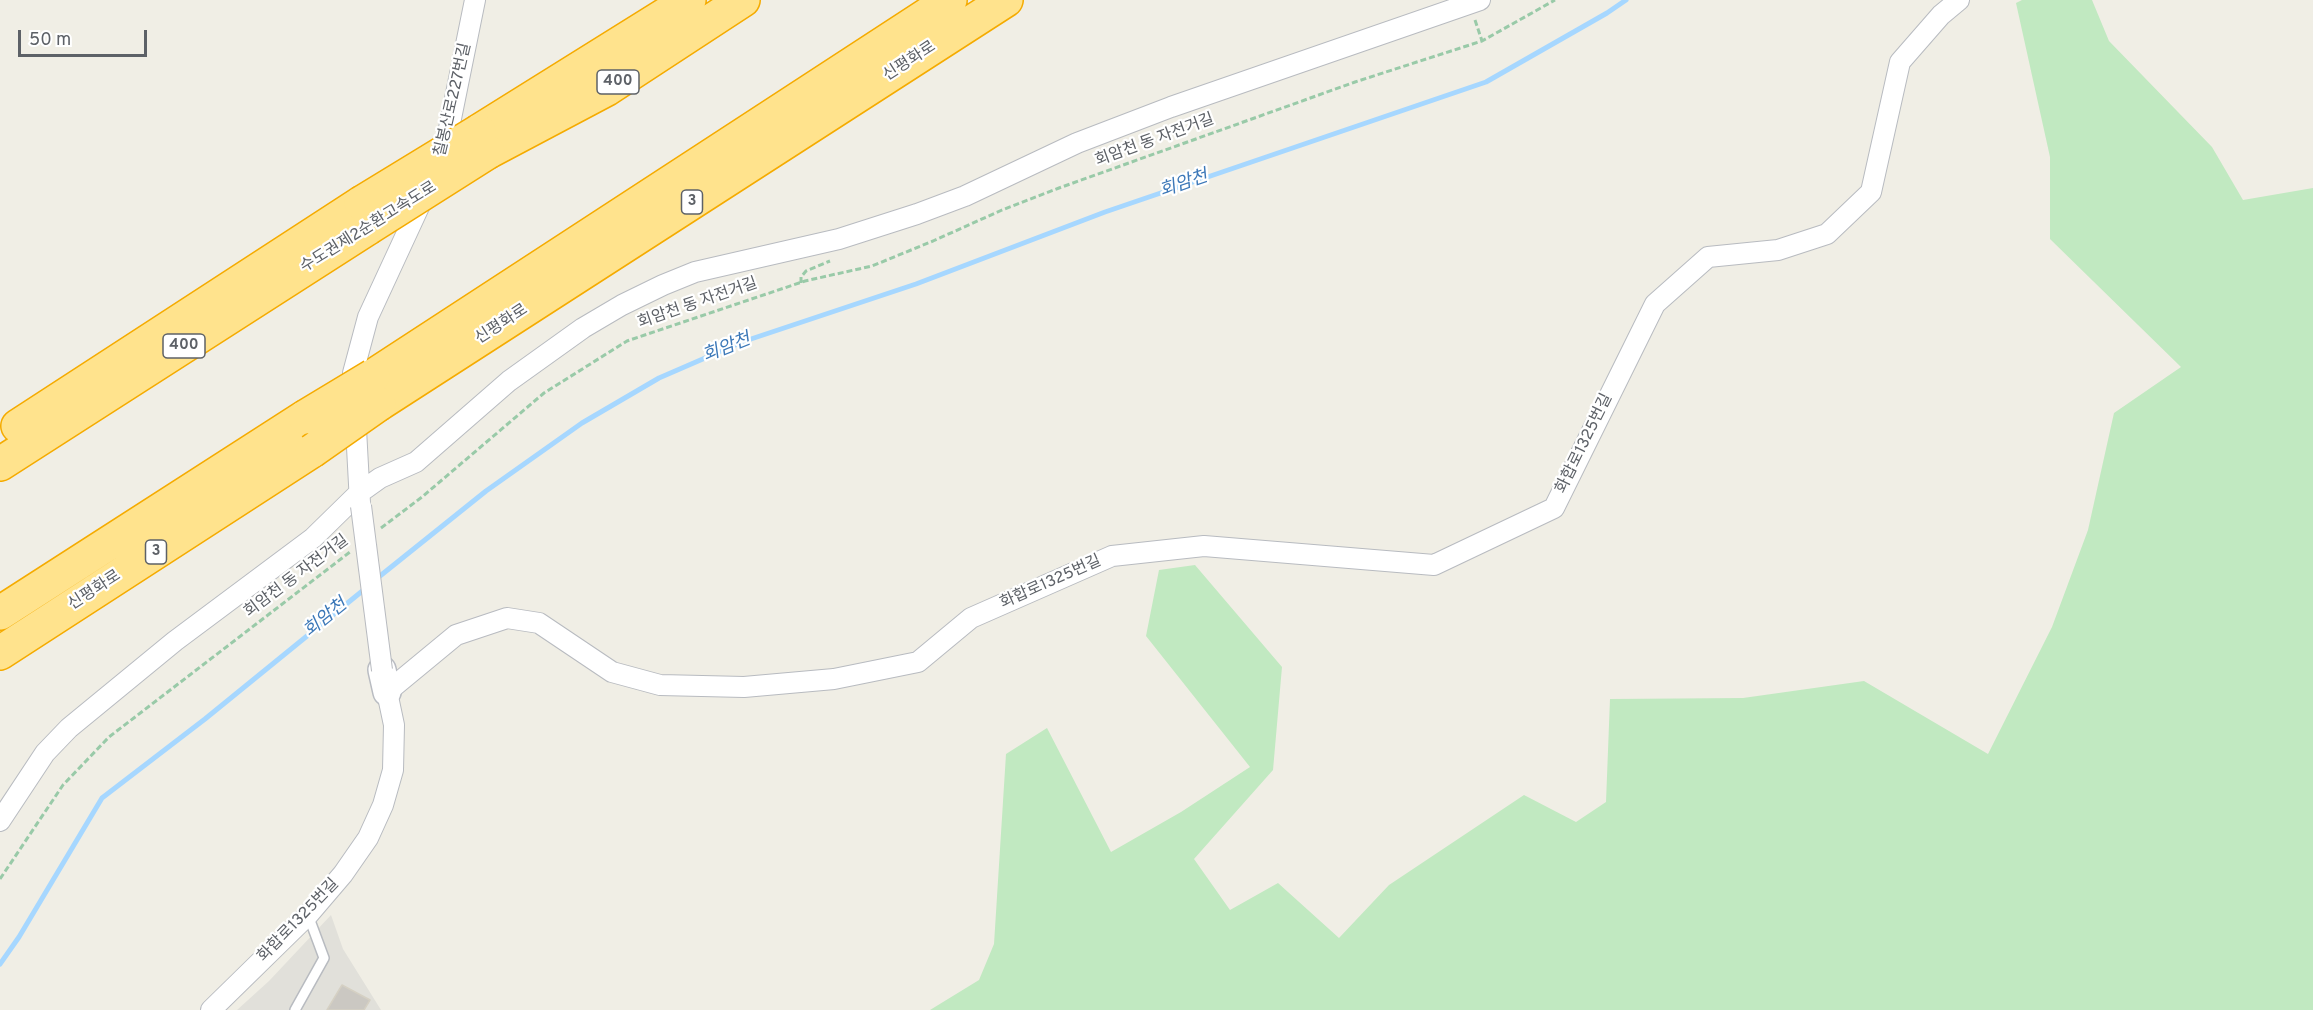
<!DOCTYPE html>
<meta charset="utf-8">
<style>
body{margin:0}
#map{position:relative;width:2313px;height:1010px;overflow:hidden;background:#f0eee5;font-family:Overpass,sans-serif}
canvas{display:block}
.scale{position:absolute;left:18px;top:30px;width:129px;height:27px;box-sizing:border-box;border:3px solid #5d6167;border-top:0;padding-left:8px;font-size:18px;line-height:21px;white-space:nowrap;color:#5d6167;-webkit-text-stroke:4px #fff;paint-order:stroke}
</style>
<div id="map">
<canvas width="2313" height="1010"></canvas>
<div class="scale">50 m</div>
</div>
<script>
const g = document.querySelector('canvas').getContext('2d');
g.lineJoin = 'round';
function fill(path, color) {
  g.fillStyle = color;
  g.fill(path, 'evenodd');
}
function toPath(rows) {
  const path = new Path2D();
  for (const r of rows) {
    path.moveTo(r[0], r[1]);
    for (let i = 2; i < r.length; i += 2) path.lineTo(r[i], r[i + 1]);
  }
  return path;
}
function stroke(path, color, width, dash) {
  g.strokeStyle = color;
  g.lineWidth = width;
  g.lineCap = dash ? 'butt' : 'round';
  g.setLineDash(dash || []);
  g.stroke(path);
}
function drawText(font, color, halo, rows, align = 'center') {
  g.font = font + ' Overpass,"Noto Sans KR",sans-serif';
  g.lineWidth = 4.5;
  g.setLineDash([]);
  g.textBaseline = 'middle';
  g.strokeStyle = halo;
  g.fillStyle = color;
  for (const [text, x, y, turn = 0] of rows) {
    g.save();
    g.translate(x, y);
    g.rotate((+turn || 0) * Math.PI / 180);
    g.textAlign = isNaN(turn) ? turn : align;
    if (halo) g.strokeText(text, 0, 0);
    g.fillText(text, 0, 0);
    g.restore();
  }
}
fill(toPath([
 [331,915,343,949,381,1010,237,1010,269,981]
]), '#e1e0da');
fill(toPath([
 [2022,0,2092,0,2109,41,2212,147,2243,200,2313,188,2313,1010,930,1010,979,980,994,944,1006,754,1047,728,1111,852,1181,812,1250,767,1146,636,1159,570,1195,565,1282,667,1273,770,1194,859,1230,910,1278,883,1339,938,1389,885,1524,795,1576,822,1606,802,1610,699,1743,698,1864,681,1988,754,2052,627,2088,530,2114,413,2181,367,2050,239,2050,157,2016,3]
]), '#c1e9c1');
stroke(toPath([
 [375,580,486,491,582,423,659,378,742,342,916,284,1105,212,1486,82,1607,13,1626,0],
 [0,964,19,937,102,798,205,719,366,588]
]), '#a6d7ff', 5);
const building = toPath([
 [342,985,370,1000,364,1010,327,1010,342,985]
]);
fill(building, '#cbc8c2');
stroke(building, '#d5d0c3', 1.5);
const lane = toPath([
 [295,1010,324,958,308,915]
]);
const street = toPath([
 [444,153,475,0],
 [360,503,353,373,368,317,424,196],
 [0,821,45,753,69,728,175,641,313,538,359,493,380,478,416,462,509,381,583,328,622,305,663,285,695,272,839,239,917,214,965,196,1077,143,1171,107,1480,0],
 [211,1010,308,915,343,874,368,838,383,805,393,770,394,725,387,692,456,635,507,618,539,623,612,672,660,685,744,687,834,679,918,662,971,618,1112,556,1204,546,1434,565,1554,508,1655,304,1708,257,1778,250,1827,234,1871,192,1900,62,1941,15,1959,0]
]);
const secondary = toPath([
 [382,670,387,692]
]);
const highway = toPath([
 [479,131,689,0],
 [488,152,607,89,743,0],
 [373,376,950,0],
 [379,404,1006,0],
 [18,426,361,203],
 [0,464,368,228],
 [0,613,305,417],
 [0,653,312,451]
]);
stroke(lane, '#b8bbc0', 12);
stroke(street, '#b8bbc0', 22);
stroke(secondary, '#b9bcc2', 30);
stroke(highway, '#f5ab00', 36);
stroke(toPath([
 [1475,20,1482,41],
 [801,283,801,277,806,271,830,261],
 [381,528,422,497,544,393,627,341,805,281,872,266,933,241,1002,210,1059,188,1355,82,1482,41,1555,0],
 [0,879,63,785,109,737,350,552]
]), '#99caa8', 3, [6, 3]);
stroke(lane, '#fff', 9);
stroke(street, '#fff', 20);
stroke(secondary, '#fff', 27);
stroke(highway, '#ffe38d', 33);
const streetBridge = toPath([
 [361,506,382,670]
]);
const highwayBridge = toPath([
 [361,203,479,131],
 [368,228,488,152],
 [305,417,373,376],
 [312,451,379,404]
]);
stroke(streetBridge, '#b8bbc0', 22, []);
stroke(highwayBridge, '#f5ab00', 36, []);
stroke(streetBridge, '#fff', 20);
stroke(highwayBridge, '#ffe38d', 33);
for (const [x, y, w] of [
 [618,82,42],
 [692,202,21],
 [184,346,42],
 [156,552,21]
]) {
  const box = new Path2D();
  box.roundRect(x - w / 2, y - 12, w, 24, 4.5);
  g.fillStyle = '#fff';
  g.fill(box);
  stroke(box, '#5d6167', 1.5);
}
drawText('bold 15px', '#5d6167', null, [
 ["400",618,82],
 ["3",692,202],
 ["400",184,346],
 ["3",156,552]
]);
drawText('16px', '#5d6167', '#fff', [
 ["신평화로",910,62,-33],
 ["칠봉산로227번길",454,100,-77],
 ["회암천 동 자전거길",1155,141,-20],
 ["수도권제2순환고속도로",369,228,-32],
 ["회암천 동 자전거길",698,304,-19],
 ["신평화로",502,325,-33],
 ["화합로1325번길",1585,444,-64],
 ["회암천 동 자전거길",297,577,-37],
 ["화합로1325번길",1051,583,-24],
 ["신평화로",95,591,-33],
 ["화합로1325번길",299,921,-46]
]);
drawText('italic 18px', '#3c78b8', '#fff', [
 ["회암천",1184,185,-19],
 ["회암천",727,349,-22],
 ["회암천",326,619,-39]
]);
</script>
